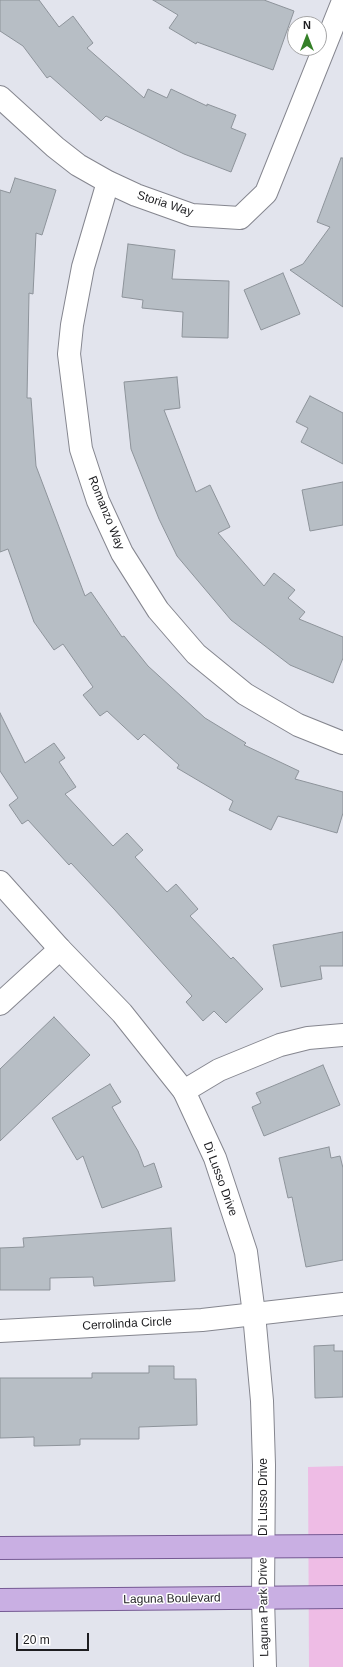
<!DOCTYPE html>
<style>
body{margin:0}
#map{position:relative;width:343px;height:1667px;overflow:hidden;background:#e2e4ed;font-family:Arial,sans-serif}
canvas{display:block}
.north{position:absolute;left:287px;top:16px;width:40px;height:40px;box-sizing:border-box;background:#fff;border:1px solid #a5a5a6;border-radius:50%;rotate:0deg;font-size:11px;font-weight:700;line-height:16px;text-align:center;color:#1d1d20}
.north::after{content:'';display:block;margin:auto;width:14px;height:18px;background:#358028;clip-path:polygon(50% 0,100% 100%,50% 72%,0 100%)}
.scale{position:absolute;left:16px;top:1633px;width:73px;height:18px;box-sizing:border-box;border:2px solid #1d1d20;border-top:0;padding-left:5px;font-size:12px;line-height:14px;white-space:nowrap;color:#1d1d20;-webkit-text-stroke:3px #fff;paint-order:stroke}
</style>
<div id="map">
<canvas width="343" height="1667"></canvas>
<div class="north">N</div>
<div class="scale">20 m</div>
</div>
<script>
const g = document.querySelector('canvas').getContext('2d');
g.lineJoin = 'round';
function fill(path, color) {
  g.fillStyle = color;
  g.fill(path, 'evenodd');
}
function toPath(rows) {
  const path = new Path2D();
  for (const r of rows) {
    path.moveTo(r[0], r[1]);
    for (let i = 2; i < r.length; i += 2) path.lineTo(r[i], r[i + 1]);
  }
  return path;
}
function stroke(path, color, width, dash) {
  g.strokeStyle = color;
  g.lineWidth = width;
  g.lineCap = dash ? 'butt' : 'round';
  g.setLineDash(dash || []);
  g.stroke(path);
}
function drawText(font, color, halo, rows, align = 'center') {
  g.font = font + ' Arial,sans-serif';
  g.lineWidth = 3;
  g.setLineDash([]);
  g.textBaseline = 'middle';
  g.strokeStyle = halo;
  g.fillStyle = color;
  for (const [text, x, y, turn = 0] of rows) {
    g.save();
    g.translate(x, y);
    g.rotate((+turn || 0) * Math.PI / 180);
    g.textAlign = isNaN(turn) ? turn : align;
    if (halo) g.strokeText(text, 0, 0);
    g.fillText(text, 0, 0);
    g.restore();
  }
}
fill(toPath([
 [343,1466,343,1667,309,1667,308,1467]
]), '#eebce5');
const building = toPath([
 [0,0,39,0,59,27,73,16,93,43,87,48,144,98,148,89,167,98,171,89,207,106,207,104,236,115,231,128,246,134,231,172,184,154,106,116,101,121,50,76,47,78,23,46,0,31,0,0],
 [153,0,264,0,294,11,273,70,197,42,196,44,169,28,178,15,153,0],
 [341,158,343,158,343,307,290,270,303,264,330,227,317,222,341,158],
 [15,178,56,190,42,235,36,233,33,294,29,293,27,398,31,398,36,466,85,596,91,592,122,637,124,636,148,666,205,718,246,743,244,745,299,771,295,779,343,792,343,813,337,833,278,816,271,830,229,810,233,801,177,768,179,765,144,734,138,740,107,711,100,716,83,695,93,687,63,644,54,650,34,622,8,549,0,552,0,190,10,193,15,178],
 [128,244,175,250,172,279,229,281,228,338,182,337,183,312,142,308,143,300,122,297,128,244],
 [283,273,300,314,261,330,244,290,283,273],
 [177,377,180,408,164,410,196,492,210,485,230,527,218,533,264,586,274,573,295,590,288,598,305,612,299,619,343,637,343,658,333,683,290,665,231,620,177,556,159,519,131,449,124,382,177,377],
 [310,396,343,413,343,464,301,442,308,428,296,422,310,396],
 [343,482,343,525,310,531,302,490,343,482],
 [0,713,25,763,54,743,65,758,59,762,76,787,65,794,113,846,127,833,143,850,135,857,167,892,176,884,198,909,190,916,231,959,233,957,263,989,226,1023,214,1011,203,1021,186,1002,192,996,114,909,71,863,69,865,28,820,22,824,9,805,18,798,0,771,0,713],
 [343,932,343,966,320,966,322,979,281,987,273,945,343,932],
 [54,1017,90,1055,0,1141,0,1069,54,1017],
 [323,1065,340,1105,264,1136,252,1107,261,1103,256,1093,323,1065],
 [110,1084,121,1102,112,1107,138,1151,144,1167,154,1163,162,1187,102,1208,83,1156,77,1160,52,1118,110,1084],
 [329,1147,331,1158,340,1156,343,1168,343,1260,306,1267,292,1197,288,1198,279,1158,329,1147],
 [171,1228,175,1281,94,1286,93,1277,50,1278,50,1290,0,1290,0,1248,24,1247,23,1238,171,1228],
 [334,1345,334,1351,343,1351,343,1397,315,1398,314,1346,334,1345],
 [149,1366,174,1366,174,1379,196,1379,197,1425,139,1427,139,1439,80,1439,80,1445,34,1446,34,1437,0,1438,0,1378,92,1378,92,1373,149,1373,149,1366]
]);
fill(building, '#b7bec5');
stroke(building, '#8d939a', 1);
const street = toPath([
 [0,97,55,147,78,165,108,182,136,195,192,215,240,218,266,193,343,1],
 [108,182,83,267,72,325,69,354,81,449,98,501,122,553,158,610,196,654,245,694,298,725,343,743],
 [0,1004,60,949],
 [184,1091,219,1070,280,1045,308,1038,343,1035],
 [0,1331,202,1320,343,1304]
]);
const secondary = toPath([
 [0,882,60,949,122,1013,184,1091,215,1158,246,1252,254,1314,262,1401,264,1465,263,1598,265,1667]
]);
const primary = toPath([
 [0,1548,343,1546],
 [0,1600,343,1597]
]);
stroke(street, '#85868f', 24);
stroke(secondary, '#85868f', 24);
stroke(primary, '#755993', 24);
stroke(street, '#fff', 22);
stroke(secondary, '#fff', 22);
stroke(primary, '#c9afe3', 22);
drawText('12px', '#1d1d20', '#fff', [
 ["Storia Way",165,204,18],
 ["Romanzo Way",106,513,68],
 ["Di Lusso Drive",220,1179,70],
 ["Cerrolinda Circle",127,1324,-3],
 ["Di Lusso Drive",264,1497,-90],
 ["Laguna Boulevard",172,1599,-1],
 ["Laguna Park Drive",264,1607,-91]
]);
</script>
